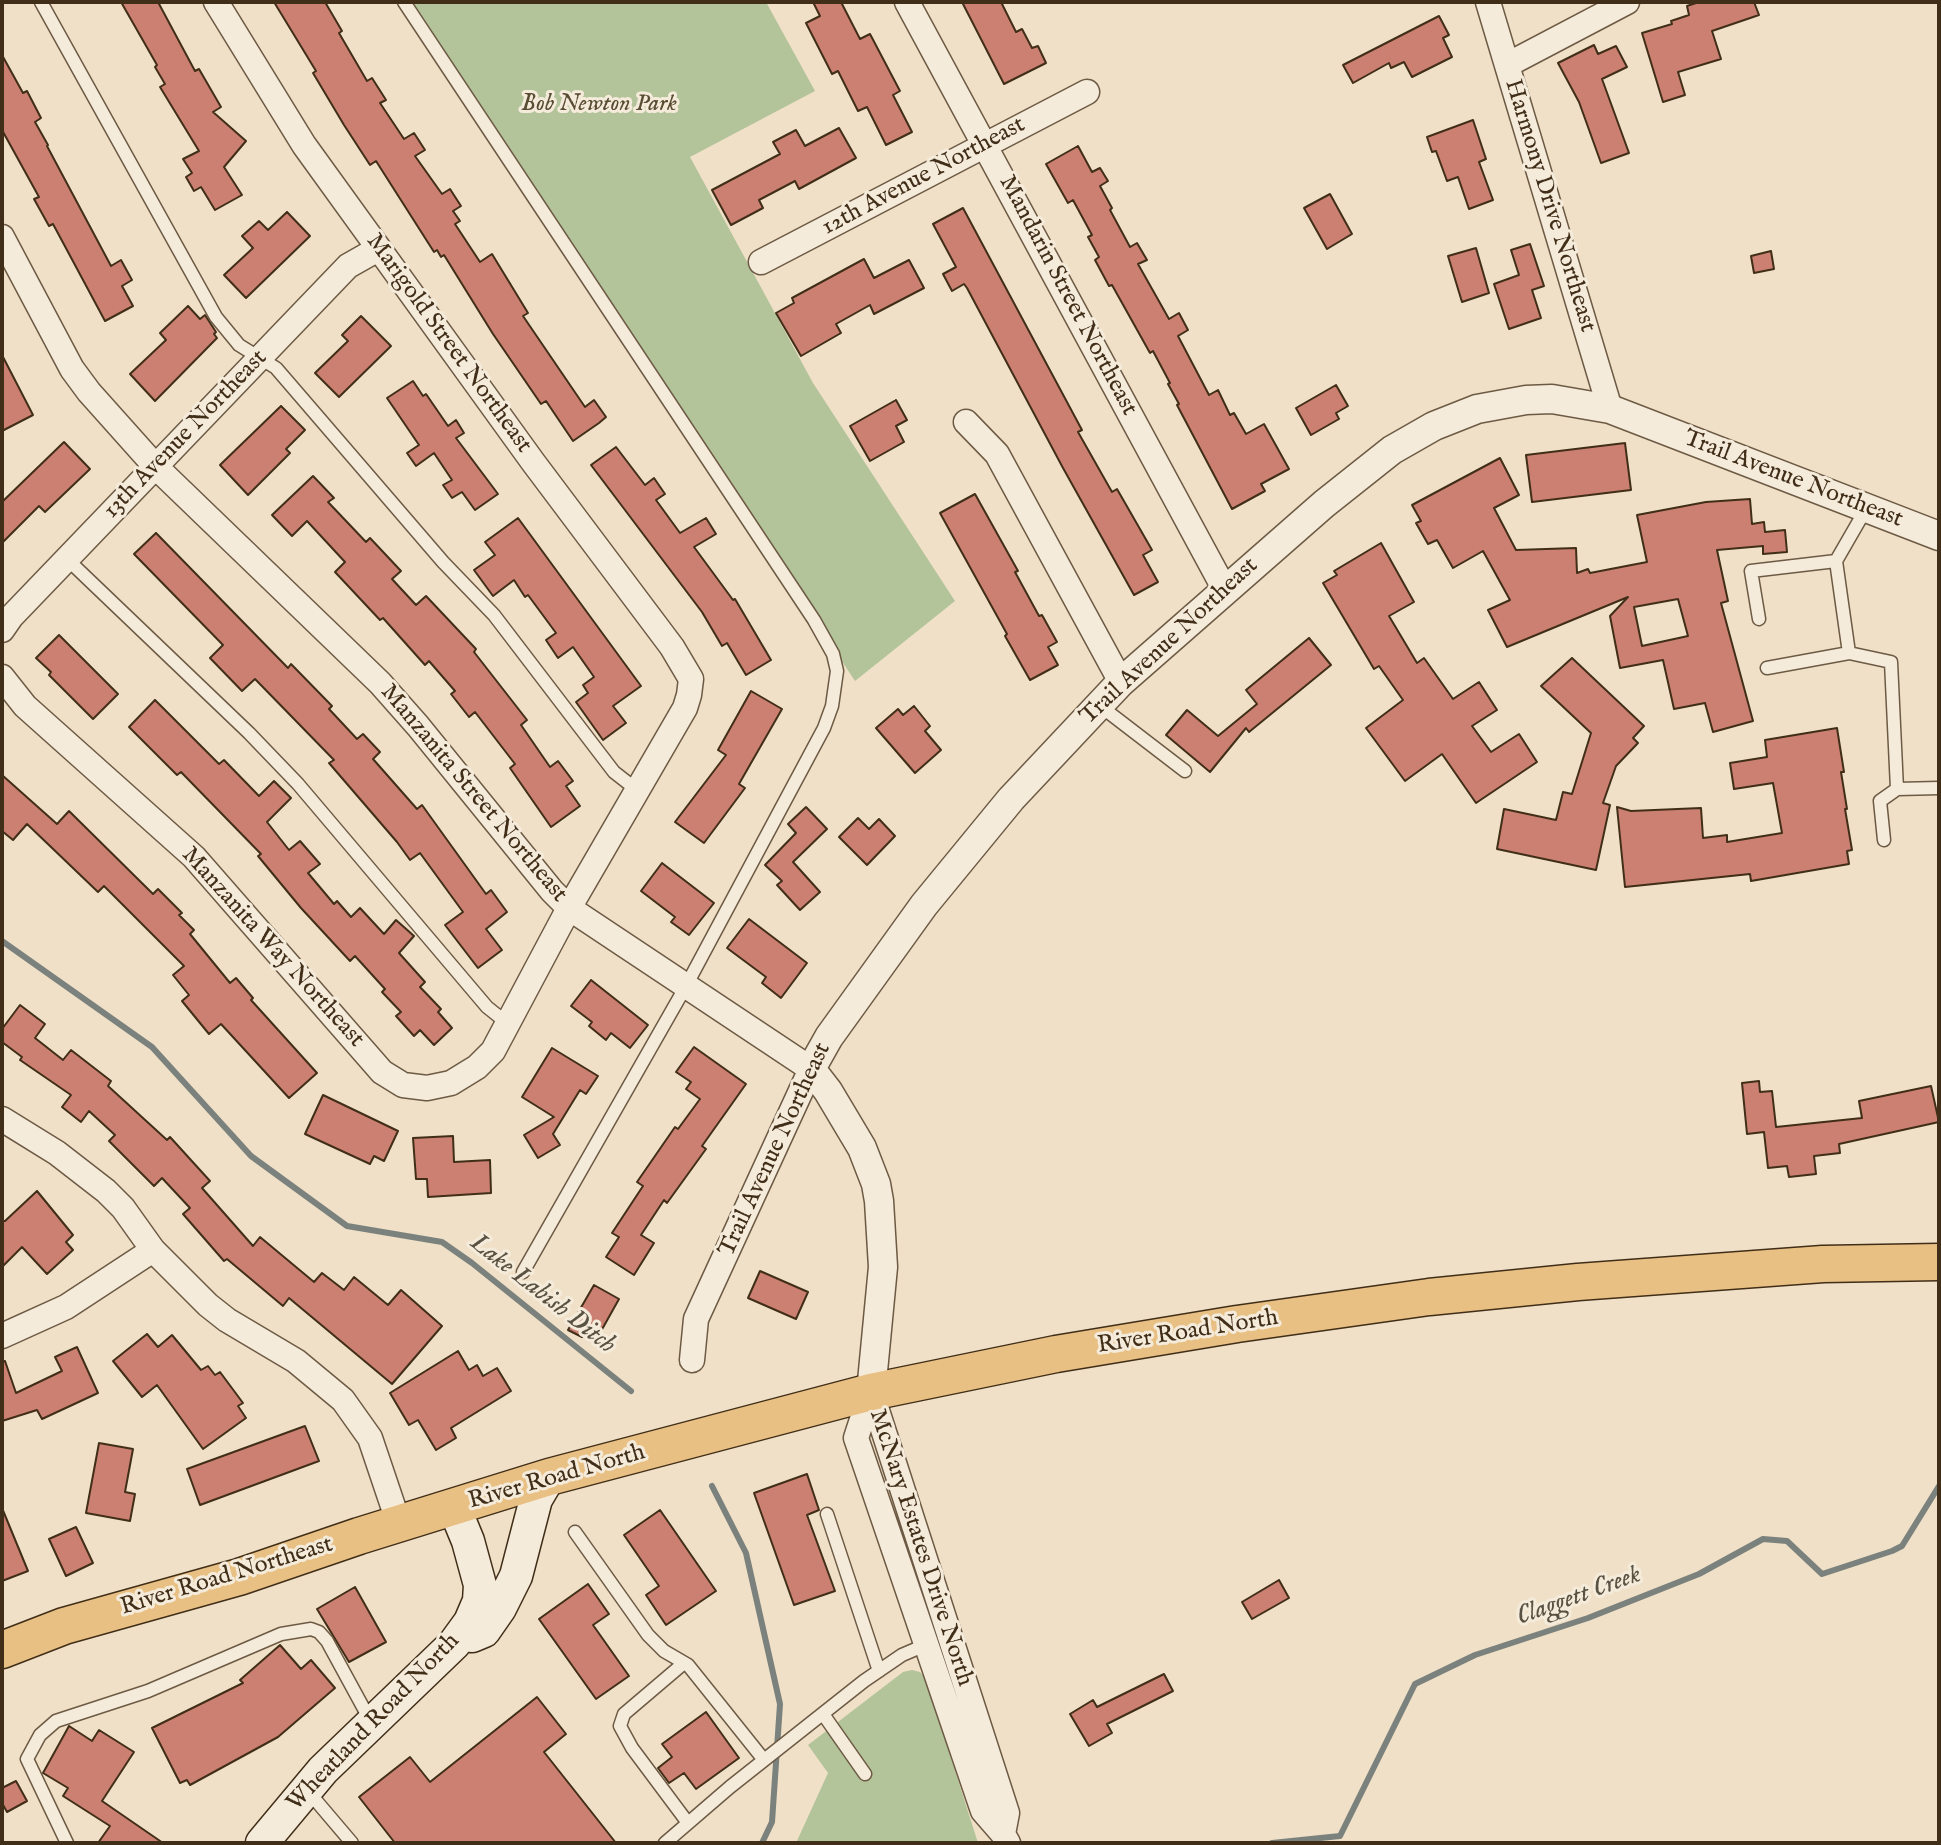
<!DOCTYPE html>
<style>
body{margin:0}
#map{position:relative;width:1941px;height:1845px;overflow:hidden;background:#f0e0c7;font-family:"IM FELL English",serif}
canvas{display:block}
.frame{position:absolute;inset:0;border:4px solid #412e18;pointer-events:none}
</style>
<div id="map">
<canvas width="1941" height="1845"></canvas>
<div class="frame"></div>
</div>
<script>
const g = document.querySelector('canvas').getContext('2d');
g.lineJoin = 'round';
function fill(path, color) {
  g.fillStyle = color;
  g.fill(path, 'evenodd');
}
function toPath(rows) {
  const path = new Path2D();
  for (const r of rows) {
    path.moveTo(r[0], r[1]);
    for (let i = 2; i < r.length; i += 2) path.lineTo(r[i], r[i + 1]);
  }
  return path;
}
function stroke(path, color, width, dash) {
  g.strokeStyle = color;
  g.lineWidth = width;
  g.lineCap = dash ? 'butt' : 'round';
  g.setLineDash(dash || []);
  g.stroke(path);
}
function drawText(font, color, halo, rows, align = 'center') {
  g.font = font + ' "IM FELL English",serif';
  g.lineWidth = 6;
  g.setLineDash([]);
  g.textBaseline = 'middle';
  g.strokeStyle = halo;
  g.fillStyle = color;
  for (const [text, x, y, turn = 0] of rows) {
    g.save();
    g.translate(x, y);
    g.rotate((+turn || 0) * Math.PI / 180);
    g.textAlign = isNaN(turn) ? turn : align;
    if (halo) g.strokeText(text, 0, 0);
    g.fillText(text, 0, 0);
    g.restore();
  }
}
fill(toPath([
 [407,2,766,2,815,91,690,157,813,383,955,601,855,681],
 [912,1670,920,1672,926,1679,978,1843,796,1843,828,1773,808,1745,903,1672]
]), '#b3c39a');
stroke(toPath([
 [2,941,152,1047,251,1156,347,1226,442,1242,472,1263,631,1391],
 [712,1486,746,1553,780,1704,772,1822,762,1843],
 [1272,1843,1340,1836,1415,1684,1475,1655,1588,1618,1699,1574,1763,1539,1787,1541,1822,1574,1892,1551,1902,1546,1939,1486]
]), '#7b827d', 6);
const building = toPath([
 [121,2,158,2,195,71,199,69,221,107,213,112,246,141,224,167,242,195,215,210,201,187,194,191,186,177,192,173,183,159,199,151,160,87,165,84,155,67,157,65,121,2],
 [274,2,325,2,342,31,339,33,367,81,372,78,386,100,380,103,404,139,414,133,425,150,415,156,442,194,450,189,461,206,453,211,460,221,455,224,480,262,492,254,528,313,523,316,585,407,594,400,606,417,599,423,573,441,546,401,541,404,493,334,444,255,441,257,437,250,434,252,376,161,370,165,344,125,313,73,316,71,274,2],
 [813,2,841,2,860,39,870,34,900,91,893,95,912,132,886,145,867,107,858,111,838,71,832,74,806,23,820,16,813,2],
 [962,2,1001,2,1016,32,1022,29,1032,48,1038,46,1046,63,1004,84,962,2],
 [1699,2,1754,2,1759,15,1712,31,1721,59,1678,72,1685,95,1663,102,1642,33,1672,24,1671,21,1689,15,1687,6,1699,2],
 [1439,16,1449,35,1443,38,1452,57,1412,77,1404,62,1391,68,1389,63,1353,83,1343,65,1439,16],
 [1594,45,1598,54,1616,46,1627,67,1602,79,1629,153,1601,163,1579,102,1558,63,1594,45],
 [2,55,23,93,27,91,41,118,35,122,48,145,47,146,111,266,121,260,132,280,122,286,133,306,105,321,53,224,49,226,34,199,39,197,2,130,2,55],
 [1473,120,1486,159,1479,162,1493,200,1469,209,1458,177,1447,181,1436,151,1432,152,1427,137,1473,120],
 [839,128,856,158,799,189,795,181,759,200,763,208,731,225,712,190,780,154,773,142,796,130,805,146,839,128],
 [1078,146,1092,172,1100,168,1108,181,1100,186,1112,208,1110,210,1130,247,1137,243,1147,260,1138,264,1169,319,1179,313,1188,330,1178,336,1209,395,1218,390,1230,415,1234,413,1246,434,1264,424,1289,469,1261,484,1265,491,1232,509,1177,405,1179,404,1168,384,1170,383,1153,351,1150,353,1112,285,1109,286,1095,260,1099,257,1088,237,1092,235,1073,200,1068,203,1046,164,1078,146],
 [1330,194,1352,234,1327,249,1304,208,1330,194],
 [963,208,1082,430,1078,432,1112,492,1117,489,1152,550,1143,555,1158,582,1134,595,1063,468,967,288,964,284,952,291,943,274,956,267,933,224,963,208],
 [287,212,310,236,246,298,224,275,253,248,242,236,259,221,268,230,287,212],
 [1530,244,1544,286,1532,290,1541,318,1509,329,1494,284,1519,275,1511,250,1530,244],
 [1476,248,1489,293,1462,302,1448,256,1476,248],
 [1771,251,1774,269,1754,273,1751,256,1771,251],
 [864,259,874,278,909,260,924,288,874,314,870,305,836,324,841,333,801,356,776,313,794,303,792,298,864,259],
 [188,306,200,319,205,315,216,332,214,334,217,338,155,401,130,374,166,340,160,333,188,306],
 [361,316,391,346,339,397,315,373,348,341,342,335,361,316],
 [2,355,33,415,2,431,2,355],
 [413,381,423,396,426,394,448,426,456,420,464,433,456,438,498,494,475,510,462,492,452,498,443,485,452,480,434,453,416,466,407,453,419,445,387,398,413,381],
 [1336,385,1348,406,1336,413,1339,419,1311,435,1296,408,1336,385],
 [896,400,907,420,896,426,904,442,870,461,850,426,896,400],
 [281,406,305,430,286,449,290,453,248,495,220,465,281,406],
 [64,442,90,469,45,512,39,506,2,543,2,502,64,442],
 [1625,443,1631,490,1532,502,1526,455,1625,443],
 [616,447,645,485,654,478,665,494,656,500,680,533,706,518,716,534,694,547,733,600,735,599,771,660,746,675,727,643,722,646,702,612,591,465,616,447],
 [1500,458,1519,495,1494,508,1516,550,1576,548,1577,573,1588,569,1590,573,1647,562,1637,515,1706,502,1750,499,1752,524,1764,522,1765,532,1785,530,1787,552,1763,554,1763,546,1717,550,1728,601,1721,603,1753,721,1713,732,1705,703,1674,709,1663,660,1620,668,1610,616,1628,597,1507,647,1488,610,1510,600,1483,551,1453,568,1437,540,1428,544,1416,523,1421,521,1412,505,1500,458],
 [1678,599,1688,636,1642,646,1634,607,1678,599],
 [313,476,334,498,328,502,366,542,370,538,401,571,392,579,416,605,426,596,476,649,474,652,527,720,521,725,550,767,558,761,573,781,566,786,580,806,551,827,510,768,515,764,475,712,469,717,451,694,455,691,429,661,425,665,383,618,380,620,335,572,345,562,307,521,292,536,272,515,313,476],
 [975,494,1018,571,1015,572,1039,616,1042,615,1057,642,1048,647,1058,665,1030,680,1005,636,1007,634,940,513,975,494],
 [518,518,641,686,613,706,626,723,603,740,576,702,588,693,583,685,594,677,573,647,558,658,546,640,556,633,528,595,525,597,514,580,493,596,474,570,495,555,485,542,518,518],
 [156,533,288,668,291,664,332,706,329,709,357,739,363,734,380,752,373,759,417,809,422,805,486,894,491,890,507,912,486,929,502,950,478,968,445,925,463,912,420,853,410,860,397,842,329,763,334,760,255,679,242,691,210,658,223,645,134,554,156,533],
 [1381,543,1414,602,1389,616,1417,663,1424,658,1453,699,1479,682,1497,710,1472,726,1491,752,1519,734,1537,762,1476,803,1442,754,1405,781,1366,728,1403,700,1379,666,1374,669,1323,583,1337,575,1334,571,1381,543],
 [59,635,118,694,93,719,49,675,51,672,36,658,59,635],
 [1309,638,1331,665,1249,732,1246,728,1210,772,1166,735,1187,710,1218,736,1257,704,1246,690,1309,638],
 [1572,658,1644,726,1633,738,1638,743,1616,766,1603,803,1610,805,1596,870,1497,849,1504,809,1556,820,1563,792,1572,794,1591,733,1541,686,1572,658],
 [751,691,782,709,739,784,745,788,704,843,675,822,726,755,718,750,751,691],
 [155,700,219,764,224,760,259,796,274,781,291,798,267,822,289,850,300,841,320,864,308,873,334,904,337,901,351,917,360,908,384,934,396,920,414,936,399,953,425,982,420,987,441,1009,438,1012,452,1028,434,1045,420,1030,414,1036,396,1016,401,1012,382,992,385,989,355,956,350,961,301,908,258,856,261,854,181,772,177,775,129,727,155,700],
 [914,706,930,726,925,731,941,750,915,773,876,728,898,709,903,715,914,706],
 [1837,728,1844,772,1841,772,1847,809,1845,809,1852,850,1847,851,1849,864,1751,881,1750,874,1625,887,1617,807,1631,811,1701,808,1703,838,1727,835,1727,842,1782,833,1773,783,1734,789,1730,763,1767,757,1765,740,1837,728],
 [2,775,57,824,69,811,153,894,158,889,182,913,179,915,194,930,190,934,230,983,236,978,253,998,251,1000,317,1073,289,1098,221,1024,209,1034,182,1001,189,995,173,975,184,966,104,886,98,892,27,824,13,840,2,831,2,775],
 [806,807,827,829,793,862,820,892,800,910,777,885,782,881,765,865,796,833,788,824,806,807],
 [858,818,869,829,879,819,895,836,867,865,839,837,858,818],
 [662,863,714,903,689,935,671,922,675,917,641,891,662,863],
 [749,919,807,963,781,998,762,983,766,977,727,948,749,919],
 [591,980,648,1025,630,1048,611,1033,606,1040,589,1026,592,1022,571,1006,591,980],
 [20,1005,45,1024,35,1038,63,1060,71,1050,111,1081,108,1086,167,1140,170,1137,210,1181,202,1188,253,1246,260,1237,314,1282,322,1273,344,1290,354,1277,388,1305,401,1290,442,1326,392,1384,289,1298,283,1306,227,1259,224,1261,183,1214,190,1208,162,1178,154,1186,109,1141,115,1135,89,1111,81,1122,62,1107,71,1095,20,1060,22,1057,2,1042,2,1029,20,1005],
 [694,1047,746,1084,702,1146,706,1149,667,1203,664,1200,641,1235,654,1243,634,1275,606,1257,619,1237,612,1233,643,1186,637,1182,675,1127,678,1129,700,1099,686,1089,691,1082,676,1072,694,1047],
 [552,1048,598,1076,586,1094,580,1090,553,1134,560,1145,538,1158,524,1135,554,1117,522,1097,552,1048],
 [1759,1081,1760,1092,1772,1091,1776,1127,1862,1118,1859,1101,1931,1086,1939,1122,1839,1144,1840,1153,1814,1156,1816,1174,1789,1177,1787,1166,1768,1168,1764,1132,1747,1134,1742,1083,1759,1081],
 [323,1095,398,1131,384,1161,374,1156,370,1164,305,1134,323,1095],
 [453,1136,454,1162,490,1160,491,1193,428,1197,427,1179,416,1179,413,1138,453,1136],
 [37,1191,73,1235,66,1242,73,1250,47,1274,22,1247,2,1267,2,1221,5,1221,37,1191],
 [760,1271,808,1292,796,1319,748,1298,760,1271],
 [594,1285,619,1299,600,1333,588,1326,582,1337,568,1330,594,1285],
 [147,1334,158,1347,172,1335,201,1370,208,1366,215,1375,220,1372,243,1403,238,1406,246,1418,203,1449,157,1385,142,1397,113,1361,147,1334],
 [77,1347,98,1393,42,1419,37,1410,2,1421,2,1362,5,1361,16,1393,62,1371,55,1357,77,1347],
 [458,1351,469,1370,477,1365,483,1376,497,1368,511,1391,451,1428,456,1438,436,1450,418,1420,409,1425,390,1393,458,1351],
 [305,1426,319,1461,200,1505,187,1469,305,1426],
 [99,1443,133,1449,125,1492,135,1494,130,1521,86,1513,99,1443],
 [807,1474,819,1510,807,1515,835,1591,794,1605,754,1493,807,1474],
 [2,1508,28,1571,2,1581,2,1508],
 [660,1510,716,1591,666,1625,646,1595,659,1586,624,1535,660,1510],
 [76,1527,93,1563,66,1576,49,1539,76,1527],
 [1279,1580,1289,1598,1252,1619,1242,1602,1279,1580],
 [588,1584,609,1614,593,1625,629,1676,596,1699,539,1619,588,1584],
 [355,1587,386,1642,349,1662,317,1609,355,1587],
 [280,1645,301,1669,311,1660,335,1688,278,1737,190,1785,187,1780,180,1783,152,1728,243,1683,240,1680,280,1645],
 [1164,1674,1173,1691,1107,1724,1112,1733,1089,1746,1070,1714,1093,1700,1097,1707,1164,1674],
 [537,1697,566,1734,544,1752,616,1843,395,1843,359,1797,410,1757,430,1782,537,1697],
 [706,1712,739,1758,696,1789,684,1773,669,1783,658,1768,672,1757,662,1744,706,1712],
 [69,1726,92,1741,99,1730,134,1752,102,1801,163,1843,98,1843,110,1826,63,1796,68,1788,43,1773,69,1726],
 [16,1781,27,1801,7,1812,2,1803,2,1788,16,1781]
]);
fill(building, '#cb8071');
stroke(building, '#412e18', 2);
const service = toPath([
 [41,2,216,317,239,345,276,368,443,562,494,615,614,772,637,790],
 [404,2,814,620,833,654,837,671,832,706,824,728,686,986,523,1272],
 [67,559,249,733,298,784,487,1007,507,1023],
 [1759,619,1751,571,1836,561],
 [1849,653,1891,662,1897,789],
 [1767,668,1849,653,1836,561,1866,509],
 [1099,705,1185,771],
 [1884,840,1880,801,1897,789,1939,788],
 [827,1514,879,1671],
 [575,1532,648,1635,664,1651,688,1665,764,1760],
 [684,1663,624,1714,620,1726,632,1748,688,1823],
 [823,1714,865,1774],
 [307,1790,352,1843],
 [67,1843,27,1759,40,1735,56,1721,148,1691,281,1634,311,1629,319,1632,327,1641,370,1720],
 [665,1843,730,1787,864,1681,902,1655,930,1643]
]);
const minor = toPath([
 [907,2,1225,590],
 [1488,2,1610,409],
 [1507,65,1627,2],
 [2,237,72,369,89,392,156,467,380,683,418,726,552,891,569,908,811,1069,696,1319,692,1360],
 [761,262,1087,92],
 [966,422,997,454,1121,682],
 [2,630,11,617,348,266,378,249],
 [2,677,25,706,194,857,382,1072,403,1085,427,1088,451,1083,477,1067,493,1051,569,908,685,708,689,695,691,679,672,647,533,462,304,145,216,2],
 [2,1119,57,1153,106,1191,123,1208,153,1250,208,1305,227,1320,296,1361,343,1400,370,1438,399,1524],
 [2,1336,66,1307,153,1250],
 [871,1392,856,1438,983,1811,1003,1834,1008,1843],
 [871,1392,1007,1813,1003,1834]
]);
const tertiary = toPath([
 [871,1392,883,1267,879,1201,876,1184,862,1148,828,1091,811,1069,829,1037,924,905,1011,799,1121,682,1324,504,1392,450,1434,426,1477,409,1526,400,1552,399,1610,409,1939,536]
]);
const secondary = toPath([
 [472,1636,484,1631,500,1608,516,1576,536,1499,549,1477],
 [262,1843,323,1770,454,1644,470,1622,479,1601,480,1585,468,1541,454,1507]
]);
const primary = toPath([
 [2,1650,64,1626,239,1577,359,1536,549,1477,871,1392,1056,1354,1237,1324,1429,1297,1578,1282,1823,1264,1939,1262]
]);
stroke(service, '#6d5a44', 15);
stroke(minor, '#6d5a44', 27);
stroke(tertiary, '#6d5a44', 31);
stroke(secondary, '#412e18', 35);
stroke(primary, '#412e18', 39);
stroke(service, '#f5ebdb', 12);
stroke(minor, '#f5ebdb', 24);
stroke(tertiary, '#f5ebdb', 28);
stroke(secondary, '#f5ebdb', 32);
stroke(primary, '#e8c084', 36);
drawText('italic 24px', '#584c32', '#f5ebdb', [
 ["Bob Newton Park",599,105]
]);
drawText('24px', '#412e18', '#f5ebdb', [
 ["12th Avenue Northeast",924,177,-28],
 ["Harmony Drive Northeast",1549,206,73],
 ["Mandarin Street Northeast",1067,296,62],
 ["Marigold Street Northeast",448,344,54],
 ["13th Avenue Northeast",186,435,-46],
 ["Trail Avenue Northeast",1793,480,21],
 ["Trail Avenue Northeast",1170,642,-43],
 ["Manzanita Street Northeast",473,794,50],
 ["Manzanita Way Northeast",272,948,48],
 ["Trail Avenue Northeast",776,1150,-65],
 ["River Road North",1188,1333,-9],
 ["River Road North",557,1478,-16],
 ["McNary Estates Drive North",920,1548,72],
 ["River Road Northeast",227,1577,-17],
 ["Wheatland Road North",374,1723,-46]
]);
drawText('italic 26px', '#595142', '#f5ebdb', [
 ["Lake Labish Ditch",542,1295,38],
 ["Claggett Creek",1579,1597,-20]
]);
</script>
